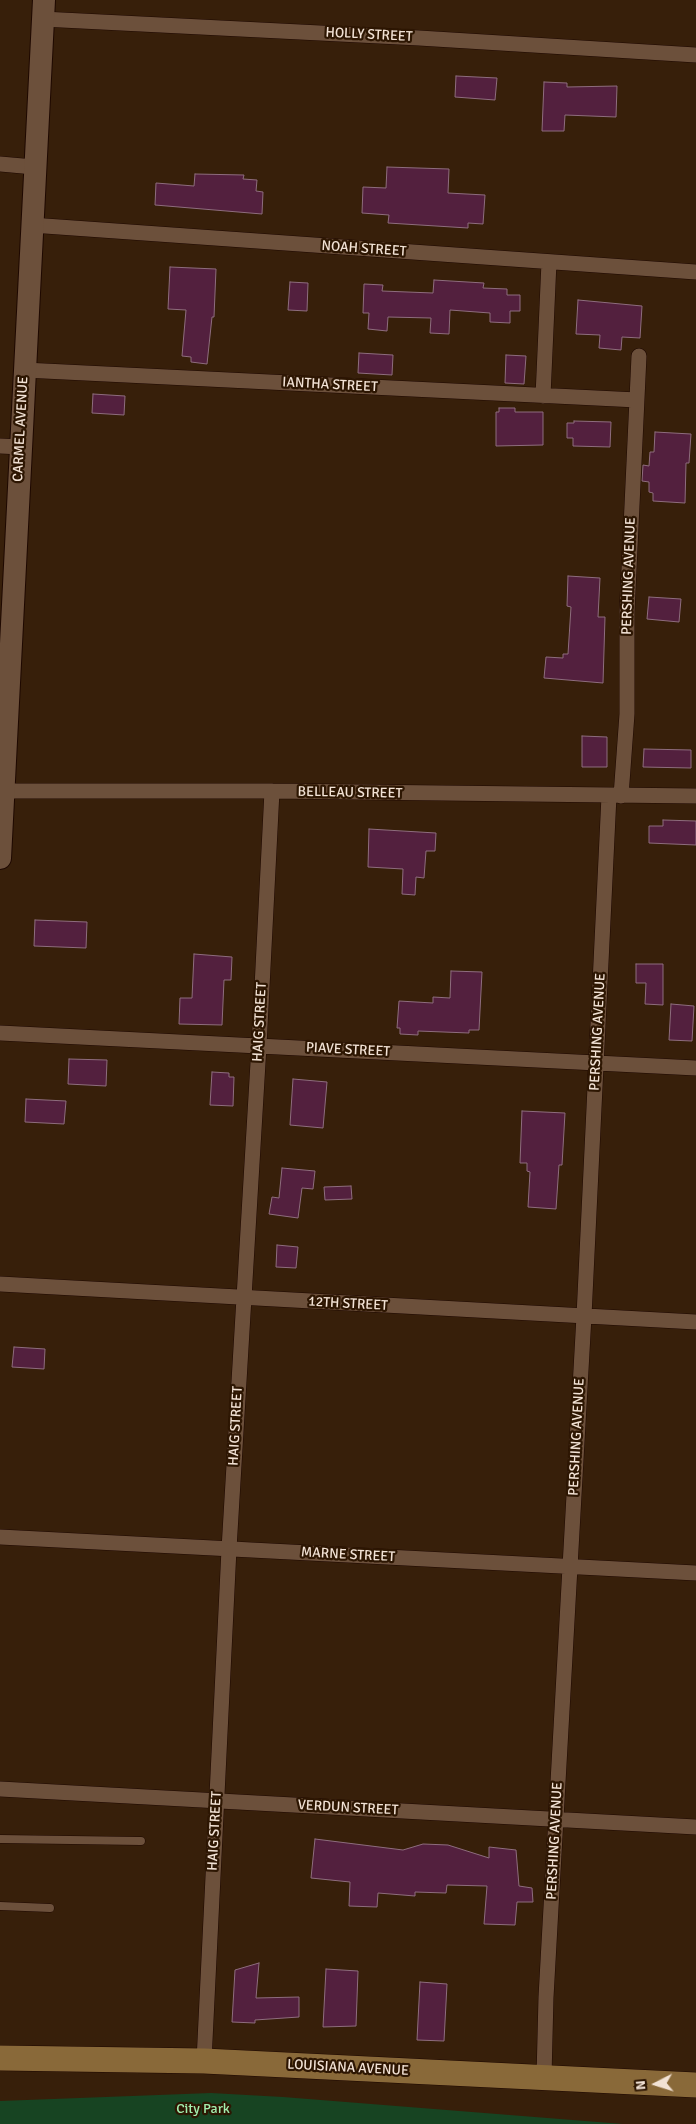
<!DOCTYPE html>
<style>
body{margin:0}
#map{position:relative;width:696px;height:2124px;overflow:hidden;background:#371f0a;font-family:Signika,sans-serif}
canvas{display:block}
.north{position:absolute;left:631px;top:2059px;width:50px;height:50px;-webkit-text-stroke:4px #2d1602;paint-order:stroke;rotate:265deg;font-size:14px;font-weight:700;line-height:20px;text-align:center;color:#f2e2d5}
.north::after{content:'';display:block;margin:auto;width:18px;height:22px;background:#f2e2d5;clip-path:polygon(50% 0,100% 100%,50% 72%,0 100%)}
</style>
<div id="map">
<canvas width="696" height="2124"></canvas>
<div class="north">N</div>
</div>
<script>
const g = document.querySelector('canvas').getContext('2d');
g.lineJoin = 'round';
function fill(path, color) {
  g.fillStyle = color;
  g.fill(path, 'evenodd');
}
function toPath(rows) {
  const path = new Path2D();
  for (const r of rows) {
    path.moveTo(r[0], r[1]);
    for (let i = 2; i < r.length; i += 2) path.lineTo(r[i], r[i + 1]);
  }
  return path;
}
function stroke(path, color, width, dash) {
  g.strokeStyle = color;
  g.lineWidth = width;
  g.lineCap = dash ? 'butt' : 'round';
  g.setLineDash(dash || []);
  g.stroke(path);
}
function drawText(font, color, halo, rows, align = 'center') {
  g.font = font + ' Signika,sans-serif';
  g.lineWidth = 4.5;
  g.setLineDash([]);
  g.textBaseline = 'middle';
  g.strokeStyle = halo;
  g.fillStyle = color;
  for (const [text, x, y, turn = 0] of rows) {
    g.save();
    g.translate(x, y);
    g.rotate((+turn || 0) * Math.PI / 180);
    g.textAlign = isNaN(turn) ? turn : align;
    if (halo) g.strokeText(text, 0, 0);
    g.fillText(text, 0, 0);
    g.restore();
  }
}
fill(toPath([
 [211,2093,283,2097,623,2124,0,2124,0,2101]
]), '#174422');
const building = toPath([
 [456,76,497,78,495,100,455,97,456,76],
 [544,82,567,83,567,87,617,86,616,117,565,115,564,131,542,131,544,82],
 [387,167,449,169,448,193,485,195,483,224,468,223,468,228,388,223,389,215,362,213,363,187,386,188,387,167],
 [195,174,244,175,243,179,257,180,256,191,263,192,262,214,155,205,156,183,194,186,195,174],
 [170,267,216,269,214,317,212,317,207,364,191,362,191,357,182,356,186,310,168,309,170,267],
 [434,280,484,283,483,288,507,289,507,295,520,295,520,311,510,311,510,323,490,322,490,313,450,310,449,334,430,333,431,318,388,317,387,331,368,329,369,313,363,313,364,284,383,285,382,291,433,293,434,280],
 [290,282,308,283,307,311,288,310,290,282],
 [578,300,642,306,640,338,622,337,621,350,599,348,600,335,576,334,578,300],
 [359,353,393,355,392,375,358,373,359,353],
 [506,355,526,356,524,384,505,383,506,355],
 [93,394,125,396,124,415,92,413,93,394],
 [499,408,515,408,515,412,543,412,543,445,496,446,496,412,499,412,499,408],
 [574,421,611,422,610,447,573,446,573,438,567,438,567,423,574,423,574,421],
 [655,432,691,434,689,463,686,463,685,503,653,501,653,493,649,492,649,482,642,481,643,465,649,466,650,452,654,452,655,432],
 [568,576,600,578,598,617,605,617,603,683,544,678,546,657,563,658,563,654,568,654,571,607,567,606,568,576],
 [649,597,681,599,679,622,647,619,649,597],
 [582,736,607,737,607,767,582,767,582,736],
 [644,749,691,750,691,768,643,767,644,749],
 [663,820,696,821,696,845,649,843,649,826,663,826,663,820],
 [369,829,436,833,435,851,426,851,424,878,416,877,415,895,402,894,403,869,368,867,369,829],
 [35,920,87,922,86,948,34,946,35,920],
 [194,954,232,957,231,980,224,980,222,1025,179,1024,180,998,192,998,194,954],
 [636,964,663,964,663,1005,645,1004,646,983,636,983,636,964],
 [451,971,482,972,479,1030,469,1030,469,1033,418,1031,418,1035,400,1034,400,1028,397,1028,399,1001,433,1003,433,997,450,998,451,971],
 [671,1004,694,1006,692,1041,669,1040,671,1004],
 [69,1059,107,1060,106,1086,68,1084,69,1059],
 [212,1072,229,1073,229,1077,234,1077,233,1106,210,1105,212,1072],
 [293,1079,327,1082,323,1128,290,1125,293,1079],
 [26,1099,66,1101,64,1124,25,1122,26,1099],
 [522,1111,565,1113,562,1165,559,1165,556,1209,528,1207,530,1172,527,1171,527,1163,520,1163,522,1111],
 [282,1168,315,1171,313,1189,302,1188,298,1218,269,1214,272,1197,279,1198,282,1168],
 [351,1186,352,1199,325,1200,324,1187,351,1186],
 [277,1245,298,1247,296,1268,276,1267,277,1245],
 [14,1347,45,1349,44,1369,12,1367,14,1347],
 [315,1839,403,1850,423,1844,448,1845,489,1858,489,1847,516,1850,519,1886,532,1888,533,1902,517,1902,515,1925,484,1924,487,1886,447,1885,446,1893,415,1892,415,1896,378,1893,377,1907,349,1906,350,1882,311,1878,315,1839],
 [259,1963,256,1998,299,1997,299,2017,255,2020,255,2023,232,2022,235,1970,259,1963],
 [326,1969,358,1971,356,2026,323,2027,326,1969],
 [420,1982,447,1984,444,2041,417,2040,420,1982]
]);
fill(building, '#53203e');
stroke(building, '#8e6d7e', 1);
const lane = toPath([
 [0,1839,141,1841],
 [0,1906,50,1908]
]);
const street = toPath([
 [42,19,419,38,696,55],
 [0,164,34,167],
 [31,225,696,272],
 [24,370,637,400],
 [543,396,549,262],
 [0,446,21,447],
 [4,791,272,791,696,796],
 [621,796,627,714,627,612,639,356],
 [0,1033,696,1068],
 [0,1284,696,1322],
 [0,1537,696,1573],
 [0,1789,696,1827],
 [204,2061,229,1549,259,1046,272,791],
 [544,2077,546,1997,584,1316,609,796]
]);
const secondary = toPath([
 [0,858,44,0]
]);
const primary = toPath([
 [0,2058,204,2061,696,2085]
]);
stroke(lane, '#1e0800', 9);
stroke(street, '#1e0800', 16);
stroke(secondary, '#1e0800', 24);
stroke(primary, '#1e0800', 26);
stroke(lane, '#6c503b', 8);
stroke(street, '#6c503b', 15);
stroke(secondary, '#6c503b', 22);
stroke(primary, '#896939', 25);
drawText('14px', '#f2e2d5', '#2d1602', [
 ["HOLLY STREET",369,35,3],
 ["NOAH STREET",364,249,4],
 ["IANTHA STREET",330,385,3],
 ["CARMEL AVENUE",21,429,-87],
 ["PERSHING AVENUE",629,576,-88],
 ["BELLEAU STREET",350,793,1],
 ["HAIG STREET",260,1022,-87],
 ["PERSHING AVENUE",598,1032,-87],
 ["PIAVE STREET",348,1050,3],
 ["12TH STREET",348,1304,3],
 ["HAIG STREET",236,1426,-87],
 ["PERSHING AVENUE",577,1437,-87],
 ["MARNE STREET",348,1555,3],
 ["VERDUN STREET",348,1808,3],
 ["HAIG STREET",215,1831,-87],
 ["PERSHING AVENUE",555,1841,-87],
 ["LOUISIANA AVENUE",348,2068,3]
]);
drawText('14px', '#a3efae', '#2d1602', [
 ["City Park",203,2109]
]);
</script>
